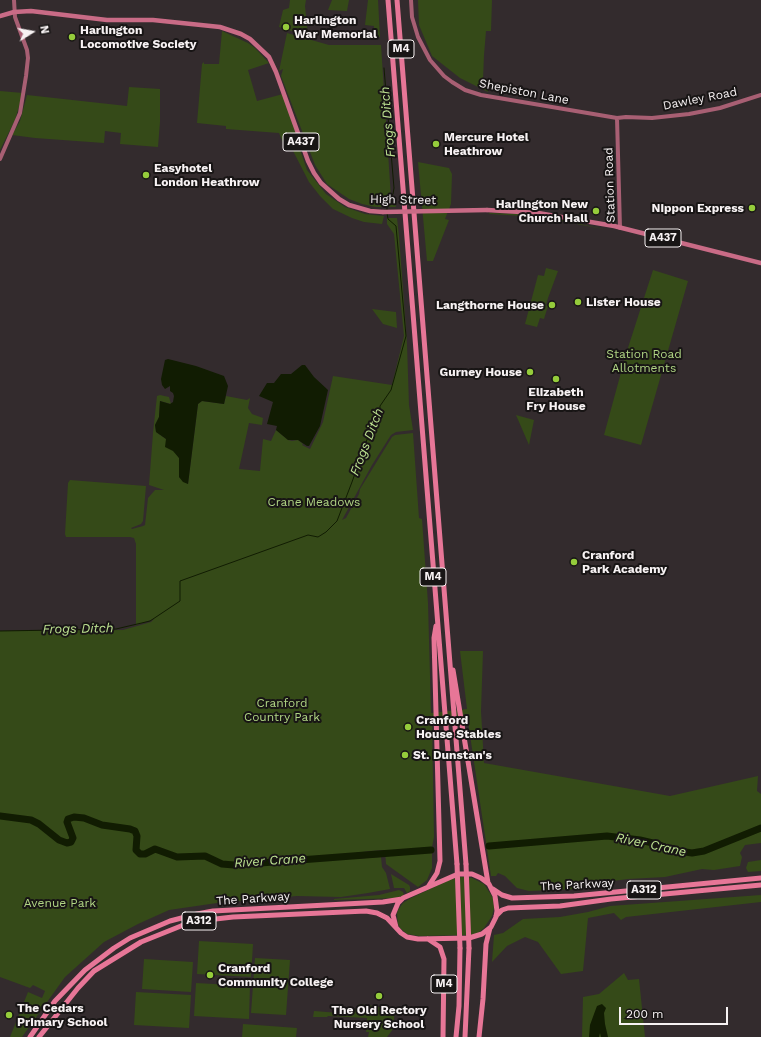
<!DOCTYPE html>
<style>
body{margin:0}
#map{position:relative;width:761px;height:1037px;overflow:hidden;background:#332b2d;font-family:"Work Sans",sans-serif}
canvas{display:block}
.north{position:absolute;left:12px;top:12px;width:40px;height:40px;-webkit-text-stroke:3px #181515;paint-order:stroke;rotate:79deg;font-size:11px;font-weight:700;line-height:16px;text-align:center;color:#f7f2f3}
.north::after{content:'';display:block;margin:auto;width:14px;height:18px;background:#f7f2f3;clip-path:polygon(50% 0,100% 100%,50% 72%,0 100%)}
.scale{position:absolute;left:619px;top:1007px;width:109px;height:18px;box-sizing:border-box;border:2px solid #f7f2f3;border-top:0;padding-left:5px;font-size:12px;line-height:14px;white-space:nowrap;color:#f7f2f3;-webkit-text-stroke:3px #181515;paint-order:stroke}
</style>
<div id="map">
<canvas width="761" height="1037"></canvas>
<div class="north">N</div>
<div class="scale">200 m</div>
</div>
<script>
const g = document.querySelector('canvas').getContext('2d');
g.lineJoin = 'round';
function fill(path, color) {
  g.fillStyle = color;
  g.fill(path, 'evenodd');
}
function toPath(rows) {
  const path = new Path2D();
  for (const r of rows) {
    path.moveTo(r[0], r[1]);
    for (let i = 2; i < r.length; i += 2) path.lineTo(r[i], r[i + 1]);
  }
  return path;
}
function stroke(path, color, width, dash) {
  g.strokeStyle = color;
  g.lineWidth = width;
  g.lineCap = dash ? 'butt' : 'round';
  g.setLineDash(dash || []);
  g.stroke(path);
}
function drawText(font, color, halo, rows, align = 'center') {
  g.font = font + ' "Work Sans",sans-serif';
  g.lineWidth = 4;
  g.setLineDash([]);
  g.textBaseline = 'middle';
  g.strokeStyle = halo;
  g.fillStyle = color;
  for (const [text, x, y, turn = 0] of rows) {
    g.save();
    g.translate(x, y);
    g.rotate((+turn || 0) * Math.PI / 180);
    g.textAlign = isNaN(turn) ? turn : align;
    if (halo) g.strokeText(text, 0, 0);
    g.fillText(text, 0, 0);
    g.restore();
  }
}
fill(toPath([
 [290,0,306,0,305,6,308,36,279,27,283,10,289,8],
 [332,0,349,0,347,11,328,10],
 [368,0,378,0,380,37,374,37,374,26,365,25],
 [418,0,492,0,491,31,486,31,484,55,483,80,490,80,488,92,460,78,432,56,419,25],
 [222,31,248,43,255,48,269,63,248,70,257,101,283,94,298,135,290,139,285,147,279,133,226,129,226,126,197,123,202,64,204,62,204,64,219,64],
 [287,33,329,45,381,45,391,198,395,198,396,207,375,207,362,204,349,199,327,184,315,165,281,76,283,69,279,71],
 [129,87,160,89,160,122,158,147,120,144,121,133,105,131,104,143,35,138,12,135,20,121,27,95,127,106],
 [0,91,23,93,15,120,0,150],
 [296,138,307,170,326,194,345,207,365,214,384,216,382,224,364,222,352,218,333,209,320,196,309,182,290,145],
 [418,162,449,168,452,174,451,204,445,219,449,220,433,261,427,261],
 [488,213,522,214,548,217,608,230,540,217,490,214],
 [387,218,397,218,399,236,407,344,409,405,413,430,396,432,391,435,372,465,342,520,346,518,359,494,360,489,392,437,395,435,413,433,419,518,422,519,428,603,431,713,467,709,460,651,483,651,481,711,484,763,670,796,758,776,757,791,761,794,761,826,698,851,691,852,672,848,671,852,676,854,692,855,704,853,761,831,761,843,745,845,740,853,742,857,740,866,714,870,702,869,665,877,628,879,598,883,576,889,529,891,517,888,505,876,498,873,496,876,491,876,467,715,432,719,434,837,432,847,432,868,427,880,418,887,386,864,385,850,369,851,350,854,353,859,381,857,382,867,386,873,390,889,368,893,341,897,297,896,217,903,169,910,138,924,104,942,65,977,22,1037,10,1037,28,992,42,998,45,991,33,985,30,988,0,977,0,631,123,630,151,622,154,619,136,625,136,544,134,538,130,537,66,537,65,534,68,483,70,480,146,486,143,521,141,524,131,528,132,529,143,526,145,525,148,498,155,490,164,490,149,485,153,433,157,396,160,395,169,397,171,404,160,401,159,417,155,425,156,432,166,439,179,458,179,477,188,484,198,404,202,401,224,404,226,396,247,400,250,398,248,408,252,414,263,418,262,425,249,423,239,469,260,471,263,439,271,441,276,430,288,440,292,441,298,440,303,444,302,445,310,449,323,422,333,376,392,385,404,336,394,234,387,224],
 [546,268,558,271,548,298,546,305,548,306,544,319,540,318,537,327,525,324,538,275,544,276],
 [653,270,688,281,641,445,604,435,626,354],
 [372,309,396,312,397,328,383,324],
 [516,415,534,420,529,445],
 [761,860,761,871,748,872,746,868,748,862],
 [391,874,409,885,410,887,410,891,407,893,404,888,394,888],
 [466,877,472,878,484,884,493,898,494,908,492,916,484,928,478,933,471,935,419,936,407,934,400,928,398,924,397,914,398,910,403,903,411,898,449,880,459,877],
 [399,890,403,892,404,895,397,898,334,900,334,899,379,895],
 [761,895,761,902,626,917,621,920,614,913,588,918,583,971,561,974,538,942,525,937,507,946,492,962,494,935,503,933,523,919,560,917,588,912,610,906],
 [199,941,253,944,251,977,197,974],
 [255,958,290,960,286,1015,251,1013],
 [144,959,193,962,191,992,142,989],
 [624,973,628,980,639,979,645,1037,582,1037,583,997,599,994],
 [196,983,250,986,249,1019,194,1016],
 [136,992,191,995,189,1028,134,1025],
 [359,1004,395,1009,393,1029,387,1037,368,1037,369,1032,366,1032,367,1018,328,1016,327,1017,313,1017,314,1011,352,1014],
 [243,1024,297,1028,296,1037,242,1037]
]), '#354a18');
fill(toPath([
 [168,359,196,366,224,376,228,386,224,404,202,401,198,404,188,484,183,482,179,477,179,458,173,451,165,447,166,439,156,432,155,425,159,417,160,401,170,404,173,402,174,396,173,393,170,391,170,386,165,389,162,385,161,379,165,360],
 [302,365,305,365,314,377,328,390,320,426,309,446,307,446,298,440,288,440,276,430,277,426,267,424,273,402,259,396,267,383,274,383,281,374,291,374],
 [602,1004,606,1008,604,1013,605,1024,608,1037,601,1037,600,1033,599,1037,589,1037,590,1025,594,1014,597,1006]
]), '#111c02');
stroke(toPath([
 [384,68,394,188,393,194,387,202,387,210],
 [0,631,116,629,150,621,180,601,180,581,308,535,318,537,326,532,337,521,352,482,369,434,380,413,380,406,391,390,406,336,396,226,388,219,387,213]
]), '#111c02', 1);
stroke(toPath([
 [0,816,31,820,39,824,59,840,67,843,71,842,73,838,67,822,68,819,74,817,84,818,102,825,130,829,135,831,137,836,136,850,140,854,145,854,155,849,177,857,205,856,222,864,234,865,431,850],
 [489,846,607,836,640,840,657,844,672,850,692,853,704,851,761,828]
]), '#111c02', 7);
stroke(toPath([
 [411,0,412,17,418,37,430,60,444,76,452,82,465,90,481,95,617,118,626,117,652,118,689,114,720,108,761,95],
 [617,118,620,228],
 [0,159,20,113,26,76,28,58,27,50,15,17,14,0]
]), '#a85f73', 4);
stroke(toPath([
 [0,16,14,12,31,11,107,20,153,20,220,27,241,34,250,39,269,57,276,72,308,161,314,173,321,183,339,199,349,205,370,211,383,212],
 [487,210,538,213,614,226,761,263]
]), '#c96b86', 4.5);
stroke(toPath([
 [388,0,457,864],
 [397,0,466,864],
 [453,670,488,883],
 [428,887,437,873,440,861,434,638,436,626],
 [493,889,502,895,512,898,574,896,761,878],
 [496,916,502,910,508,908,560,906,611,899,761,885],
 [428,939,440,947,444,959,443,1037],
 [30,1037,55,1001,85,970,114,948,130,938,170,921,197,914,213,911,383,902,402,899],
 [39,1037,78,988,94,971,141,942,181,926,198,921,233,917,366,911,377,913,387,918,401,933,407,937,418,939,469,938,482,934,491,927,496,917,497,911,495,896,489,884,481,878,472,874,458,874,403,898,398,903,393,915,396,927],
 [456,1037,459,1006,460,948],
 [465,1037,469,948],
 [479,1037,483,999,486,944,490,928]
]), '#e77697', 5);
stroke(toPath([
 [383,212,487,210]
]), '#c96b86', 4.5);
stroke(toPath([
 [457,864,460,948],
 [466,864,469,948]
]), '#e77697', 5);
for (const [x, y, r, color] of [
 [286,27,4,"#95cc3b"],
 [72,37,4,"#95cc3b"],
 [436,144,4,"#95cc3b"],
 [146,175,4,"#95cc3b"],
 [752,208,4,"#95cc3b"],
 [596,211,4,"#95cc3b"],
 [578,302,4,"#95cc3b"],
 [552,305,4,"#95cc3b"],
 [530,372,4,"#95cc3b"],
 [556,379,4,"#95cc3b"],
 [574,562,4,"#95cc3b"],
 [408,727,4,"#95cc3b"],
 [405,755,4,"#95cc3b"],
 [210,975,4,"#95cc3b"],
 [379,996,4,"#95cc3b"],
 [9,1015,4,"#95cc3b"]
]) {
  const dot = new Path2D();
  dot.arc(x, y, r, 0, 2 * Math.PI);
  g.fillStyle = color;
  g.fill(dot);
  stroke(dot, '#181515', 1.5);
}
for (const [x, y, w] of [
 [401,49,26],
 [301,142,36],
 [663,238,36],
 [433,577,26],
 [644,890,34],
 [199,921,34],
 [444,984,26]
]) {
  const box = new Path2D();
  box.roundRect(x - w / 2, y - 9, w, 18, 3);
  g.fillStyle = '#181515';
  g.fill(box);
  stroke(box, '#f7f2f3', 1);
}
drawText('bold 11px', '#f7f2f3', null, [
 ["M4",401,49],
 ["A437",301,142],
 ["A437",663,238],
 ["M4",433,577],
 ["A312",644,890],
 ["A312",199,921],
 ["M4",444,984]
]);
drawText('bold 12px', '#f7f2f3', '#181515', [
 ["Harlington",294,20],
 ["War Memorial",294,34],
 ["Harlington",80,30],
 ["Locomotive Society",80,44],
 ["Mercure Hotel",444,137],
 ["Heathrow",444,151],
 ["Easyhotel",154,168],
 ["London Heathrow",154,182],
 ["Harlington New",588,204,"right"],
 ["Church Hall",588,218,"right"],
 ["Nippon Express",744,208,"right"],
 ["Lister House",586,302],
 ["Langthorne House",544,305,"right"],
 ["Gurney House",522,372,"right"],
 ["Elizabeth",556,392,"center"],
 ["Fry House",556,406,"center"],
 ["Cranford",582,555],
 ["Park Academy",582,569],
 ["Cranford",416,720],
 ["House Stables",416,734],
 ["St. Dunstan's",413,755],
 ["Cranford",218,968],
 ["Community College",218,982],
 ["The Cedars",17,1008],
 ["Primary School",17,1022],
 ["The Old Rectory",379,1010,"center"],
 ["Nursery School",379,1024,"center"]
], 'left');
drawText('12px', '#f7f2f3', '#181515', [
 ["Shepiston Lane",524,92,11],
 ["Dawley Road",700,99,-11],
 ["Station Road",610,185,-92],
 ["High Street",403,200,1],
 ["The Parkway",577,885,-3],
 ["The Parkway",253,899,-4]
]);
drawText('12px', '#b0d584', '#181515', [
 ["Station Road",644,354],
 ["Allotments",644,368],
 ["Crane Meadows",314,502],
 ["Cranford",282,703],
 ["Country Park",282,717],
 ["Avenue Park",60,903]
]);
drawText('italic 13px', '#bde291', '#181515', [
 ["Frogs Ditch",388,122,-95],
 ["Frogs Ditch",367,442,-69],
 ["Frogs Ditch",78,629,-1],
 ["River Crane",651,845,12],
 ["River Crane",270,861,-4]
]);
</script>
